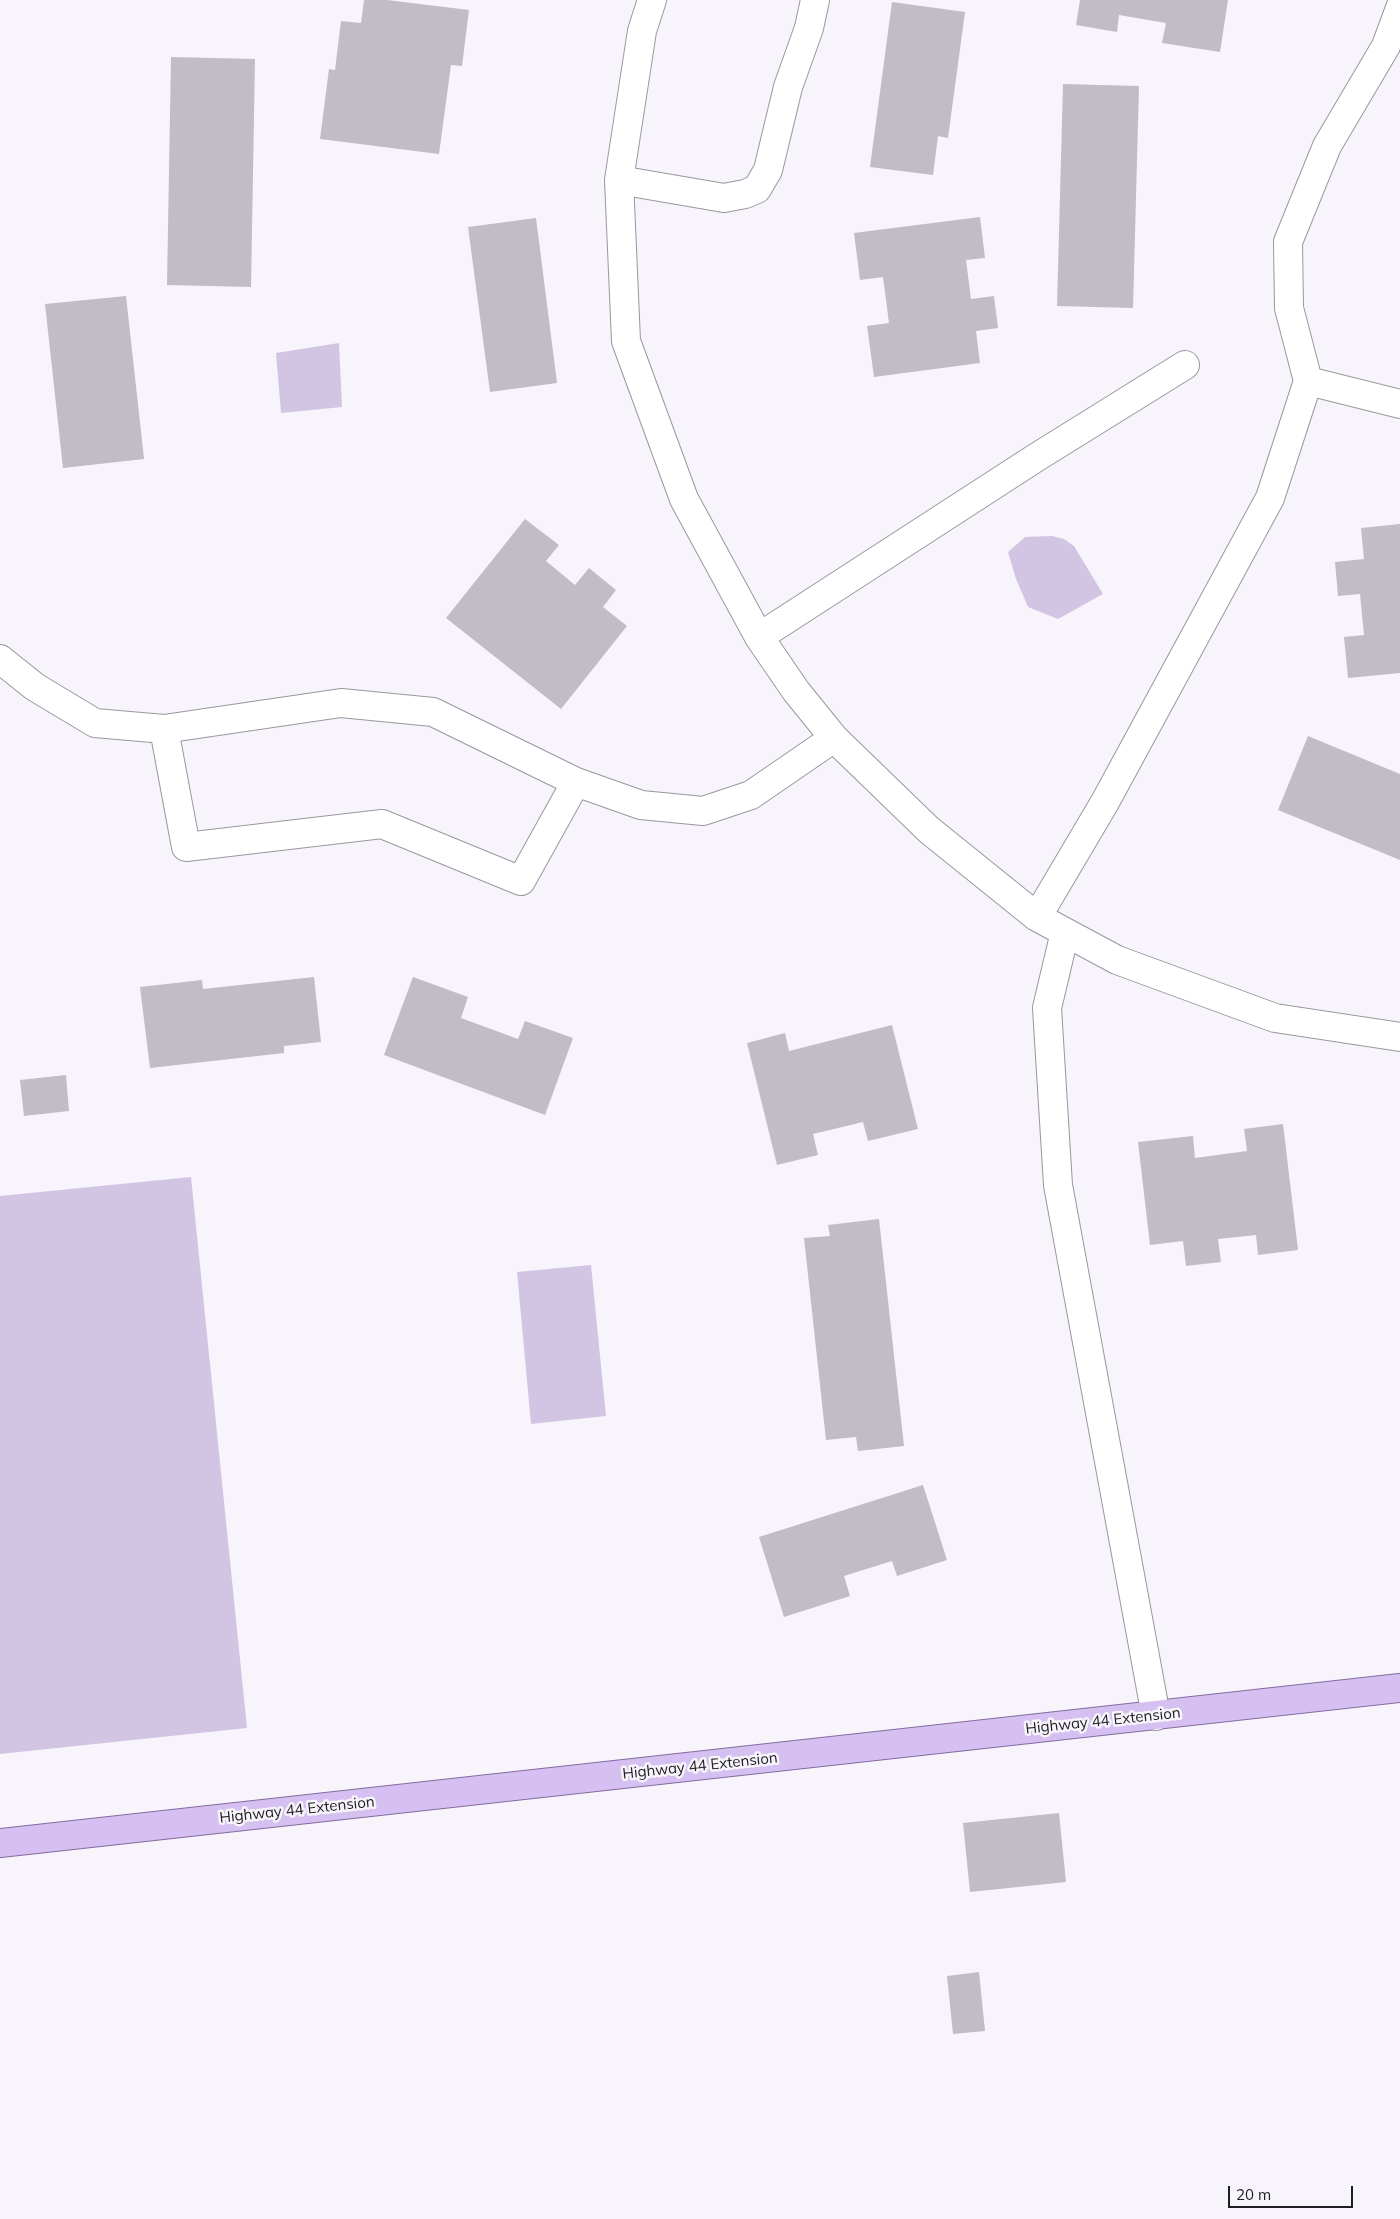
<!DOCTYPE html>
<style>
body{margin:0}
#map{position:relative;width:1400px;height:2219px;overflow:hidden;background:#f7f4fb;font-family:Mulish,sans-serif}
canvas{display:block}
.scale{position:absolute;left:1228px;top:2186px;width:125px;height:22px;box-sizing:border-box;border:2px solid #1e1d20;border-top:0;padding-left:6px;font-size:15px;line-height:18px;white-space:nowrap;color:#1e1d20;-webkit-text-stroke:4px #f7f4fb;paint-order:stroke}
</style>
<div id="map">
<canvas width="1400" height="2219"></canvas>
<div class="scale">20 m</div>
</div>
<script>
const g = document.querySelector('canvas').getContext('2d');
g.lineJoin = 'round';
function fill(path, color) {
  g.fillStyle = color;
  g.fill(path, 'evenodd');
}
function toPath(rows) {
  const path = new Path2D();
  for (const r of rows) {
    path.moveTo(r[0], r[1]);
    for (let i = 2; i < r.length; i += 2) path.lineTo(r[i], r[i + 1]);
  }
  return path;
}
function stroke(path, color, width, dash) {
  g.strokeStyle = color;
  g.lineWidth = width;
  g.lineCap = dash ? 'butt' : 'round';
  g.setLineDash(dash || []);
  g.stroke(path);
}
function drawText(font, color, halo, rows, align = 'center') {
  g.font = font + ' Mulish,sans-serif';
  g.lineWidth = 5;
  g.setLineDash([]);
  g.textBaseline = 'middle';
  g.strokeStyle = halo;
  g.fillStyle = color;
  for (const [text, x, y, turn = 0] of rows) {
    g.save();
    g.translate(x, y);
    g.rotate((+turn || 0) * Math.PI / 180);
    g.textAlign = isNaN(turn) ? turn : align;
    if (halo) g.strokeText(text, 0, 0);
    g.fillText(text, 0, 0);
    g.restore();
  }
}
fill(toPath([
 [339,343,342,407,281,413,276,353],
 [1052,536,1064,539,1074,546,1103,594,1058,619,1028,607,1016,579,1008,552,1025,537],
 [191,1177,247,1728,0,1754,0,1196],
 [591,1265,606,1416,531,1424,517,1272]
]), '#d2c5e4');
fill(toPath([
 [364,0,387,0,469,10,462,66,451,65,439,154,320,139,329,69,335,70,341,21,361,23],
 [1080,0,1228,0,1220,52,1162,43,1166,23,1119,15,1117,32,1076,25],
 [892,2,965,12,948,138,938,136,933,175,870,167],
 [171,57,255,59,251,287,167,285],
 [1063,84,1139,86,1133,308,1057,306],
 [980,217,985,258,966,260,971,299,994,296,998,328,976,331,980,363,874,377,867,326,889,323,883,277,860,280,854,233],
 [536,218,557,383,490,392,468,227],
 [126,296,144,459,63,468,45,304],
 [525,519,559,545,546,561,575,585,589,568,616,590,603,607,627,626,561,709,446,618],
 [1400,524,1400,673,1348,678,1344,637,1364,635,1360,594,1338,596,1335,562,1364,559,1361,528],
 [1308,736,1400,774,1400,860,1278,810],
 [314,977,321,1042,284,1046,284,1053,150,1068,140,987,202,980,203,989],
 [413,977,468,997,461,1018,518,1039,525,1021,573,1038,545,1115,384,1055],
 [892,1025,918,1129,868,1141,863,1122,813,1134,818,1155,777,1165,747,1043,785,1033,789,1051],
 [66,1075,69,1111,24,1116,20,1080],
 [1283,1124,1298,1250,1258,1255,1256,1235,1218,1239,1221,1262,1186,1266,1183,1241,1150,1245,1138,1142,1193,1136,1195,1158,1247,1151,1244,1129],
 [879,1219,904,1446,858,1451,856,1437,826,1440,804,1238,830,1236,828,1225],
 [923,1485,947,1560,897,1576,892,1561,844,1576,850,1596,784,1617,759,1537],
 [1059,1813,1066,1882,970,1892,963,1823],
 [979,1972,985,2031,953,2034,947,1976]
]), '#c0bdc4');
const minor = toPath([
 [652,0,642,31,619,180,626,341,684,499,759,637,796,691,834,738,929,830,1037,917,1117,960,1275,1018,1400,1037],
 [619,180,724,198,745,194,757,189,768,170,788,87,809,28,815,0],
 [1308,381,1400,404],
 [759,637,1037,457,1185,365],
 [0,659,35,687,95,723,164,729,341,703,433,712,576,782,641,805,703,811,751,795,834,738],
 [164,729,186,847,382,824,521,881,576,782],
 [1037,917,1105,802,1270,498,1308,381,1289,308,1288,242,1327,146,1386,46,1400,8],
 [1065,932,1047,1008,1058,1185,1156,1716]
]);
const major = toPath([
 [0,1843,1400,1688]
]);
stroke(minor, '#9a979e', 30);
stroke(major, '#846ba1', 30);
stroke(minor, '#fff', 28);
stroke(major, '#d6bff1', 28);
drawText('15px', '#1e1d20', '#f7f4fb', [
 ["Highway 44 Extension",1103,1721,-6],
 ["Highway 44 Extension",700,1766,-6],
 ["Highway 44 Extension",297,1810,-6]
]);
</script>
